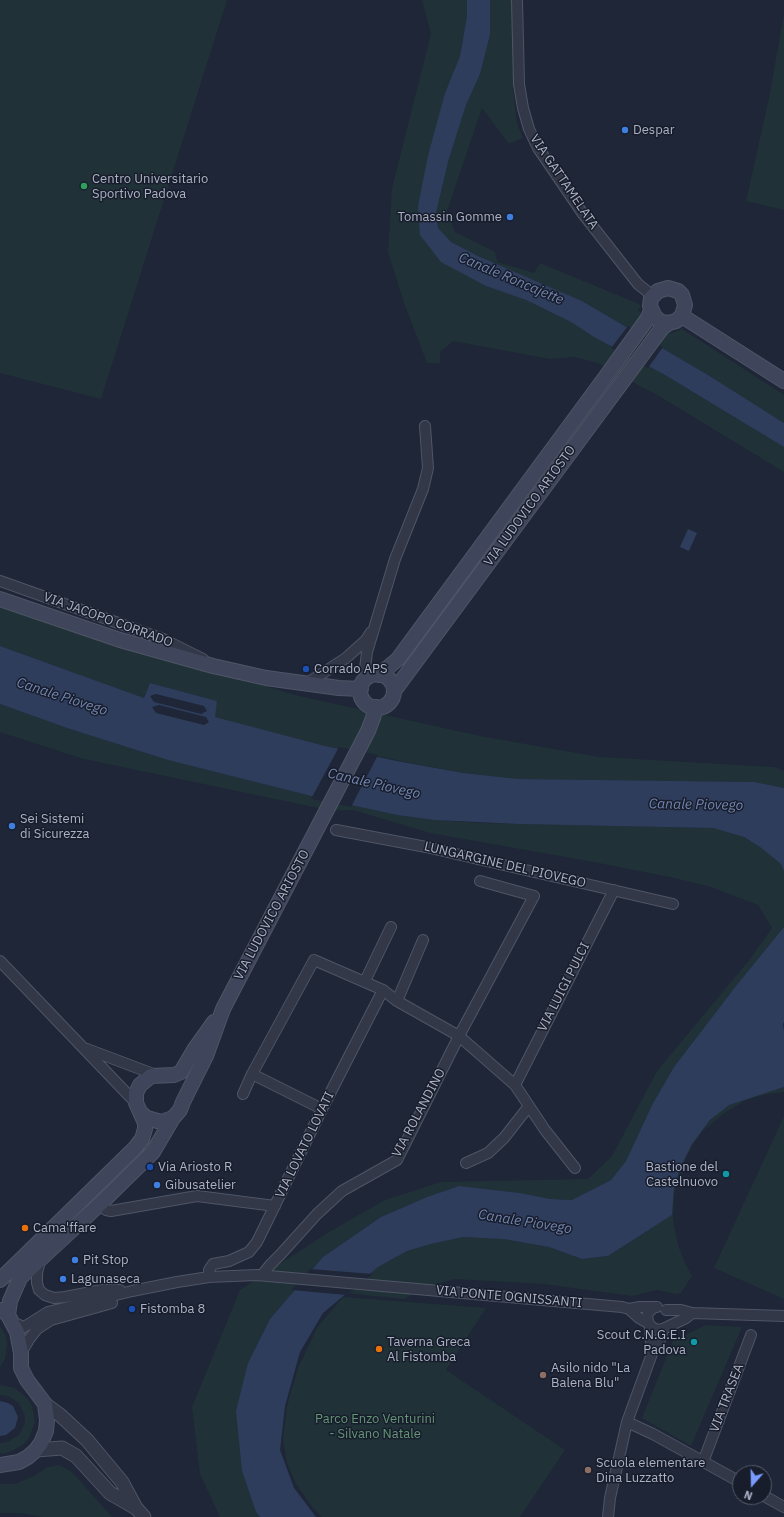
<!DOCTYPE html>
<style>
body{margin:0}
#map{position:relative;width:784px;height:1517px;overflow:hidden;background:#1e2637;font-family:"IBM Plex Sans",sans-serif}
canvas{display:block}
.north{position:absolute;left:732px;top:1465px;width:40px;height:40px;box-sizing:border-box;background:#181d2c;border:1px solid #535969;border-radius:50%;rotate:200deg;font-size:11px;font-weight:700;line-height:16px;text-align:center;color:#acb2c5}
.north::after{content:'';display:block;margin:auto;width:14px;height:18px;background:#789bfd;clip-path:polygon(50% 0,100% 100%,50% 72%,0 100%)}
</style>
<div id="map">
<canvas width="784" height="1517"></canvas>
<div class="north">N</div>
</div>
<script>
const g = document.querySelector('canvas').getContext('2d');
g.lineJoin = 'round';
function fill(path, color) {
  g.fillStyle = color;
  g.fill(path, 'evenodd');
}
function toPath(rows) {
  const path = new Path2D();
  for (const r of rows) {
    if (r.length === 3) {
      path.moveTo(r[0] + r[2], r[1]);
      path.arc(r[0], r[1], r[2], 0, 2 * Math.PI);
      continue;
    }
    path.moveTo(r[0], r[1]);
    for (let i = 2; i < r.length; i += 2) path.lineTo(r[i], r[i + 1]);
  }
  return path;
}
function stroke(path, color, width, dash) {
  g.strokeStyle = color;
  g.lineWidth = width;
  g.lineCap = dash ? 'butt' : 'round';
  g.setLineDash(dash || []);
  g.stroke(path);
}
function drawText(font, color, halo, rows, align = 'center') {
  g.font = font + ' "IBM Plex Sans",sans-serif';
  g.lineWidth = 3;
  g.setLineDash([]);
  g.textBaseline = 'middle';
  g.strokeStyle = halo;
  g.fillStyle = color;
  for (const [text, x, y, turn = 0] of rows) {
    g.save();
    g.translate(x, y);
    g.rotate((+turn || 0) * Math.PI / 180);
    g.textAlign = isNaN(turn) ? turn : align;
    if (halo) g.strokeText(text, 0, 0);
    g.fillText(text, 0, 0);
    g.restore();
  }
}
fill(toPath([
 [0,0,227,0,101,399,0,373],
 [422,0,467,0,467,16,460,56,445,93,418,206,486,286,526,300,571,322,594,337,665,375,784,447,784,472,654,393,636,384,625,376,610,370,598,363,574,357,550,359,453,341,440,352,440,363,427,363,404,303,388,252,392,188,431,34],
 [490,0,512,0,514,41,513,88,517,124,523,138,509,144,482,108,447,211,455,232,495,252,497,262,534,273,540,263,639,304,641,306,638,310,655,324,669,334,682,329,784,395,784,423,708,375,582,301,478,256,451,242,438,228,436,213,448,162,466,105,480,74,490,35],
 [784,14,784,210,746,201,769,98],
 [0,607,211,673,262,685,295,695,480,736,599,757,774,767,784,771,784,788,754,782,518,779,463,773,325,746,214,717,217,701,150,683,144,698,0,646],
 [0,704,67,728,168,760,323,799,397,815,434,820,479,823,713,828,744,837,760,847,781,864,784,871,784,927,736,986,674,1067,652,1105,626,1161,611,1180,572,1200,550,1199,520,1193,459,1186,427,1197,381,1217,323,1257,270,1319,248,1363,242,1471,256,1512,260,1517,220,1517,200,1474,192,1407,240,1290,329,1232,385,1200,441,1182,588,1179,612,1156,657,1071,750,959,772,928,758,905,711,887,670,877,588,861,430,833,353,810,328,810,84,759,0,732],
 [784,1087,784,1092,767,1094,746,1100,724,1113,704,1130,693,1144,685,1160,678,1177,674,1194,673,1220,678,1245,684,1261,692,1276,681,1293,676,1294,657,1290,632,1296,544,1284,454,1279,429,1286,404,1299,346,1293,378,1267,407,1251,431,1244,463,1237,503,1239,549,1247,582,1259,608,1256,672,1215,674,1188,681,1166,692,1144,716,1114,729,1105],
 [784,1116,784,1299,714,1268],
 [343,1297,486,1308,446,1370,565,1450,520,1517,322,1517,314,1509,296,1484,287,1463,283,1439,287,1406,298,1368,317,1328],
 [706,1325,742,1327,691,1446,642,1418,673,1341],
 [0,1326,6,1336,7,1344,5,1359,0,1367],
 [0,1385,15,1388,28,1399,32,1406,35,1422,29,1438,24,1444,10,1452,2,1454,0,1453,0,1443,7,1442,19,1435,25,1423,25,1416,19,1403,8,1396,0,1395],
 [59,1465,72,1472,112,1517,43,1517,20,1513,0,1513,0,1484,15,1484,32,1477,48,1467]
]), '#203238');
fill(toPath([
 [467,0,490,0,490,35,480,74,466,105,448,162,436,213,438,228,451,242,478,256,582,301,708,375,784,423,784,447,665,375,594,337,571,322,526,300,486,286,441,262,420,235,418,206,428,156,445,93,460,56,467,16],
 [688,529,697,533,689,551,680,547],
 [0,646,144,698,150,683,217,701,215,717,325,746,397,761,463,773,518,779,754,782,784,788,784,871,781,864,760,847,744,837,713,828,519,824,434,820,397,815,323,799,168,760,67,728,0,704],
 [156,694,204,706,207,711,201,714,154,702,150,696],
 [159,705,206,717,209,722,204,725,156,713,152,707],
 [784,927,784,1022,783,1024,784,1031,784,1087,729,1105,710,1120,692,1144,681,1166,674,1188,672,1215,608,1256,582,1259,549,1247,503,1239,463,1237,431,1244,407,1251,378,1267,323,1313,300,1352,285,1406,280,1450,294,1488,316,1517,260,1517,256,1512,242,1471,236,1411,248,1363,270,1319,323,1257,381,1217,427,1197,459,1186,520,1193,550,1199,572,1200,611,1180,626,1161,652,1105,674,1067,736,986],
 [0,1401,8,1403,13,1406,18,1417,15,1428,6,1435,0,1436]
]), '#2f3d5d');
fill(toPath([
 [628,326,663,347,648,368,611,348],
 [339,747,378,755,351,807,311,799],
 [310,1269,373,1274,347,1295,291,1290]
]), '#1e2637');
const minor = toPath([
 [517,0,519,84,523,108,529,129,538,148,583,214,638,284,653,296],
 [0,581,163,639,203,659],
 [369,677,365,669,367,652,395,559,423,489,428,468,425,426],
 [306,684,346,658,366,640,371,632],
 [336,830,426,847,673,904],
 [0,961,136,1103],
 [365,981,391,927],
 [397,1001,423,940],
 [87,1049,156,1075],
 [515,1085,614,890],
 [243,1094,252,1074],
 [322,1109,252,1074,314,960,383,990,397,1001,459,1036,515,1085,545,1130,575,1168],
 [466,1163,488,1153,504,1138,529,1106],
 [100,1204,106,1210,111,1211,197,1196,275,1206],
 [40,1261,37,1273,37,1283,39,1290,45,1295,54,1298,65,1297,102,1290,120,1290],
 [262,1275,270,1265,280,1255,317,1214,342,1191,397,1160,459,1036,534,896,480,881],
 [209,1277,209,1270,213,1264,229,1261,249,1252,257,1242,322,1109,383,990],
 [654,1307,648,1313,647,1318,650,1326,657,1330,663,1329,686,1318,692,1313],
 [629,1309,640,1307,657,1307],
 [666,1310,681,1310,692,1313,784,1316],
 [12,1322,24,1327,48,1312,132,1291,177,1282,209,1277,257,1275,622,1307,629,1309,639,1318,648,1323],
 [650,1326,650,1336,653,1351],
 [21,1353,30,1338,37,1329,51,1320,112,1303],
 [627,1422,653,1434,740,1482],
 [703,1462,751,1335],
 [764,1496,784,1507],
 [608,1517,610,1498,627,1422,653,1351,660,1340,663,1329]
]);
const tertiary = toPath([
 [45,1404,60,1415,87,1440,122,1482,136,1508,144,1517],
 [36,1450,62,1448,76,1456,110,1493,136,1508]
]);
const secondary = toPath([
 [682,316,784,381],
 [0,599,120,640,213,666,266,678,339,688,361,689],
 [377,691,17],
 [379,675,398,659,607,375,648,318,651,310],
 [394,691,662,328,669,323,676,321,682,316,685,305,682,295,678,291,668,288,658,291,651,298,650,306,655,317,661,322,669,323],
 [140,1112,147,1118,161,1122,173,1118,180,1110,183,1102,206,1056,223,1009,368,731,373,718,376,707],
 [0,1280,135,1148,142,1139,145,1129,145,1123,136,1103,136,1093,140,1085,151,1076,174,1075,181,1072,194,1050,214,1022],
 [8,1315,10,1301,20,1278,100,1204,153,1152,173,1118],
 [0,1465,19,1462,28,1457,36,1450,41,1443,46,1431,47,1420,45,1404,27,1380,21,1368,21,1353,17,1332,8,1315,2,1310]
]);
stroke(minor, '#4f5566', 12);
stroke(tertiary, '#4f5566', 15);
stroke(secondary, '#4f5566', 16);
stroke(minor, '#323847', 10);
stroke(tertiary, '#323847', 13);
stroke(secondary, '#3f465b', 14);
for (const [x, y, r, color] of [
 [625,130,4,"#3f7fe0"],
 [84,186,4,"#2e9e5b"],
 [510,217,4,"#3f7fe0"],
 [306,669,4,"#1a4fb4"],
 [12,826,4,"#3f7fe0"],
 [150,1167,4,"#1a4fb4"],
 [726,1174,4,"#0f9aa8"],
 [157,1185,4,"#3f7fe0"],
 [25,1228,4,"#e8710a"],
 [75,1260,4,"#3f7fe0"],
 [63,1279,4,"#3f7fe0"],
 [132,1309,4,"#1a4fb4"],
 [694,1342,4,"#0f9aa8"],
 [379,1349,4,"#e8710a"],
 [543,1375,4,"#8d6e63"],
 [588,1470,4,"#8d6e63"]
]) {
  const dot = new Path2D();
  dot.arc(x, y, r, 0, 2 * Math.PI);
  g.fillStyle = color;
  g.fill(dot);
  stroke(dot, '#181d2c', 1.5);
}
drawText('13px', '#acb2c5', '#181d2c', [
 ["Despar",633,130],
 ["Centro Universitario",92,179],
 ["Sportivo Padova",92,194],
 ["Tomassin Gomme",502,217,"right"],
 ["Corrado APS",314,669],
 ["Sei Sistemi",20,819],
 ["di Sicurezza",20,834],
 ["Via Ariosto R",158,1167],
 ["Bastione del",718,1167,"right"],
 ["Castelnuovo",718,1182,"right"],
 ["Gibusatelier",165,1185],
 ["Cama'ffare",33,1228],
 ["Pit Stop",83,1260],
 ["Lagunaseca",71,1279],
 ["Fistomba 8",140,1309],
 ["Scout C.N.G.E.I",686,1335,"right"],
 ["Padova",686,1350,"right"],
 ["Taverna Greca",387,1342],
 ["Al Fistomba",387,1357],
 ["Asilo nido \"La",551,1368],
 ["Balena Blu\"",551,1383],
 ["Scuola elementare",596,1463],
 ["Dina Luzzatto",596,1478]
], 'left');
drawText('13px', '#acb2c5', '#181d2c', [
 ["VIA GATTAMELATA",564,182,56],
 ["VIA LUDOVICO ARIOSTO",530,506,-54],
 ["VIA JACOPO CORRADO",108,620,20],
 ["LUNGARGINE DEL PIOVEGO",505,865,13],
 ["VIA LUDOVICO ARIOSTO",272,915,-62],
 ["VIA LUIGI PULCI",564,987,-63],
 ["VIA ROLANDINO",419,1113,-62],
 ["VIA LOVATO LOVATI",305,1145,-64],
 ["VIA PONTE OGNISSANTI",509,1297,5],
 ["VIA TRASEA",727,1398,-69]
]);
drawText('13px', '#639675', '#181d2c', [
 ["Parco Enzo Venturini",375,1419],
 ["- Silvano Natale",375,1434]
]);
drawText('italic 14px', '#7285af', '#181d2c', [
 ["Canale Roncajette",511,279,23],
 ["Canale Piovego",62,697,18],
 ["Canale Piovego",374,784,13],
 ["Canale Piovego",696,805,1],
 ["Canale Piovego",525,1222,9]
]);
</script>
